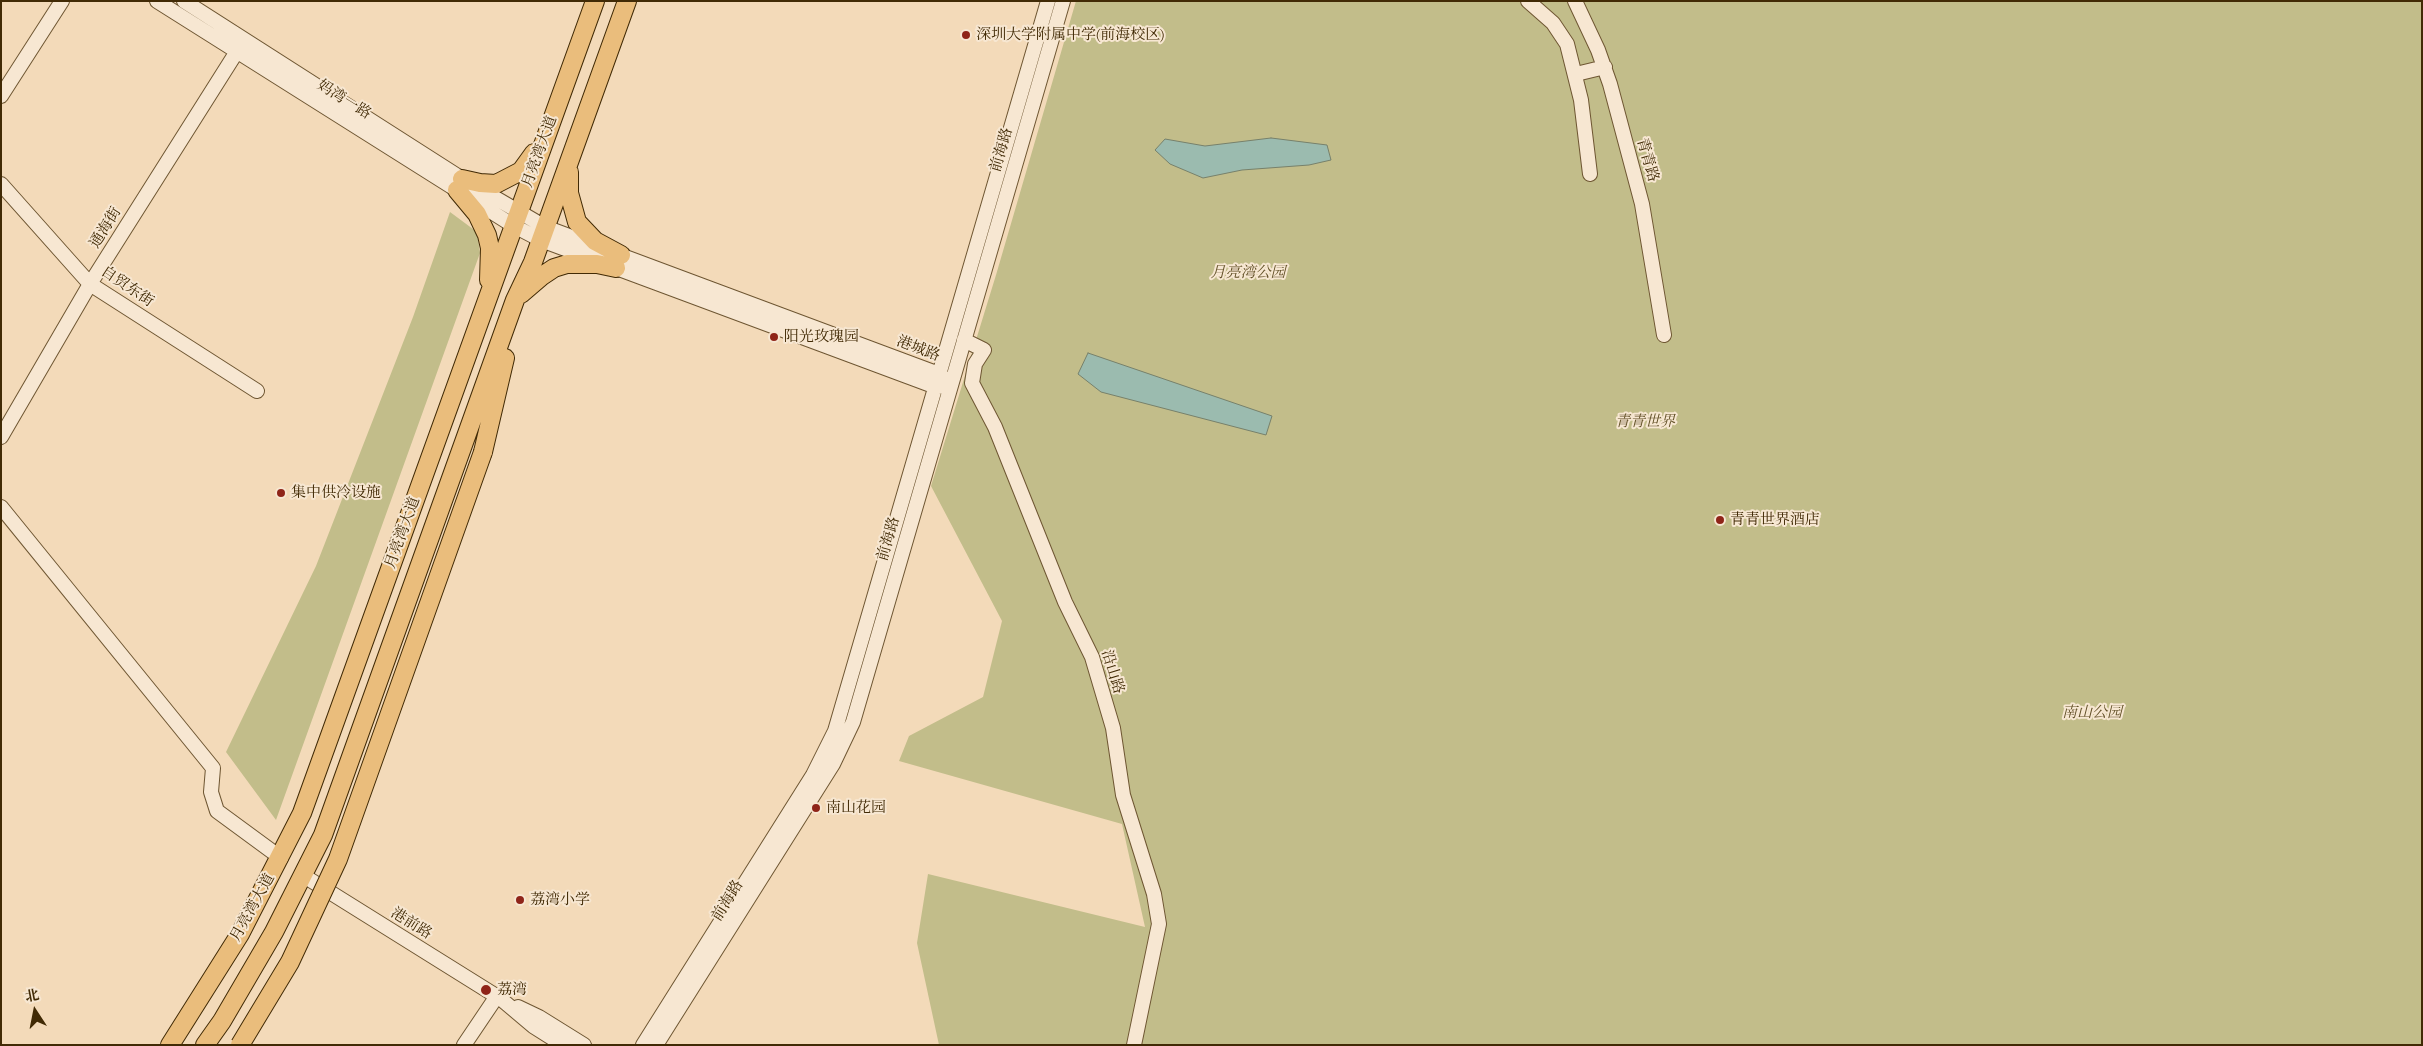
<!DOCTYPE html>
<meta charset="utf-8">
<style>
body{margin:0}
#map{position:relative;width:2423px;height:1046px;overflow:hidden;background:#f3dab9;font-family:"IM FELL French Canon","Noto Serif SC",serif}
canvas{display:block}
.frame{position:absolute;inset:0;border:2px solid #412a05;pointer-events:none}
.north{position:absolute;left:10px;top:986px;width:50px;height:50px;-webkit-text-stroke:4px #f7e7d2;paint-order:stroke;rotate:349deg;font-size:14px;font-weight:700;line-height:20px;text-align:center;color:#412a05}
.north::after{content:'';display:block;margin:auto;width:18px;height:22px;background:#412a05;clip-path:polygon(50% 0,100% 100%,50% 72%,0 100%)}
</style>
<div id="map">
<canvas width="2423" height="1046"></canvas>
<div class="frame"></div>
<div class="north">北</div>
</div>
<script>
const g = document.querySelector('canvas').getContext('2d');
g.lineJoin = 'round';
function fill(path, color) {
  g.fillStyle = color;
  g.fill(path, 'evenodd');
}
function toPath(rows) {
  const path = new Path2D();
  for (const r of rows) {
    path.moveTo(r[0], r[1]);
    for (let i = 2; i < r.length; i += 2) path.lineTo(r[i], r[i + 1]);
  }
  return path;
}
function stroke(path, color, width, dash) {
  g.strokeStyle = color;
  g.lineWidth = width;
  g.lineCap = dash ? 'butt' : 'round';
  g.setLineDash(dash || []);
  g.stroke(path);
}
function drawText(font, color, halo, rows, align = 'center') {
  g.font = font + ' "IM FELL French Canon","Noto Serif SC",serif';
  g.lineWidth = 4;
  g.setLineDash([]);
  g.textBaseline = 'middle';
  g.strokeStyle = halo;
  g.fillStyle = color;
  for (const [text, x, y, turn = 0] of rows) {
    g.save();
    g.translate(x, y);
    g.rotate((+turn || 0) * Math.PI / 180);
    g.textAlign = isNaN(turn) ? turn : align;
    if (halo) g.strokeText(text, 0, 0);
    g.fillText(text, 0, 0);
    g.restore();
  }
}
fill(toPath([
 [1076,1,2422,1,2422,1045,939,1045,917,943,928,874,1145,927,1122,824,899,761,909,736,983,697,1002,621,931,486,996,275],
 [450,212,477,232,480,253,276,820,226,752,316,566,413,317]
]), '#c2bd8a');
const water = toPath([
 [1271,138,1327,145,1331,160,1309,165,1242,170,1203,178,1170,164,1155,150,1165,139,1205,146,1271,138],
 [1088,353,1272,416,1266,435,1101,392,1078,374,1088,353]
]);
fill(water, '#9bbbaf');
stroke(water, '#77816b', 1);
const minor = toPath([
 [157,1,514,226,541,240,936,387,944,386],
 [184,1,456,175,545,227,939,374,945,379],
 [1528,1,1553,23,1567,44,1581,100,1590,174],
 [1575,1,1598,50,1610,84,1642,204,1664,335],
 [1576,74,1605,67],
 [1,96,62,1],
 [1,184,90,284,257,391],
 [964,340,984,350,975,364,972,383,995,427,1065,602,1092,657,1113,728,1123,795,1154,894,1159,924,1134,1045],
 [1,437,90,284,241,45],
 [1,507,213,768,211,792,217,811,281,858],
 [304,876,501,999,533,1026,563,1045],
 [518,1007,539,1017,584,1045],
 [464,1045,497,996],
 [643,1045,813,775,835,731,1048,1],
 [656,1045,833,764,853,722,1063,1]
]);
const major = toPath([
 [569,172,569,193,577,222,595,241,621,255],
 [462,179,480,183,496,184,521,171,534,153],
 [457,190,477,214,487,235,490,248,489,280],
 [521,294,542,276,554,268,567,264,597,264,616,268],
 [483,452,505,358],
 [170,1045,240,934,302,813,595,1],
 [205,1045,222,1021,274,932,323,835,515,300,533,262,627,1]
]);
stroke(minor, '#6e5632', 16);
stroke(major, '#412a05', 20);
stroke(minor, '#f7e7d2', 14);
stroke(major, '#eabd7c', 18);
const majorBridge = toPath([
 [240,1045,290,962,338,859,483,452]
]);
stroke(majorBridge, '#412a05', 20, []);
stroke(majorBridge, '#eabd7c', 18);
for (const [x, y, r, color] of [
 [966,35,5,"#8f2418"],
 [774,337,5,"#8f2418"],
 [281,493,5,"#8f2418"],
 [1720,520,5,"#8f2418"],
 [816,808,5,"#8f2418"],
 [520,900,5,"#8f2418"],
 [486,990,6,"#8f2418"]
]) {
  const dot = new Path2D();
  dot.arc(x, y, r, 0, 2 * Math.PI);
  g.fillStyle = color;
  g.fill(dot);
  stroke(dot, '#f7e7d2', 2);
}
drawText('15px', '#412a05', '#f7e7d2', [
 ["深圳大学附属中学(前海校区)",976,35],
 ["阳光玫瑰园",784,337],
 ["集中供冷设施",291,493],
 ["青青世界酒店",1730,520],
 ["南山花园",826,808],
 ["荔湾小学",530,900],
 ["荔湾",497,990]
], 'left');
drawText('15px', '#412a05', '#f7e7d2', [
 ["妈湾一路",344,100,32],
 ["前海路",1002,150,-74],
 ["月亮湾大道",540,152,-70],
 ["青青路",1647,160,74],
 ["通海街",106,228,-58],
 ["自贸东街",127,287,34],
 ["港城路",918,349,21],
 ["月亮湾大道",403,533,-70],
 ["前海路",889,539,-74],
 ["沿山路",1112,672,73],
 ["前海路",728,901,-58],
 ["月亮湾大道",253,908,-61],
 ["港前路",411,924,32]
]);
drawText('italic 15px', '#614f26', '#f7e7d2', [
 ["月亮湾公园",1248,273],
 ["青青世界",1645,422],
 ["南山公园",2092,713]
]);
</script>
